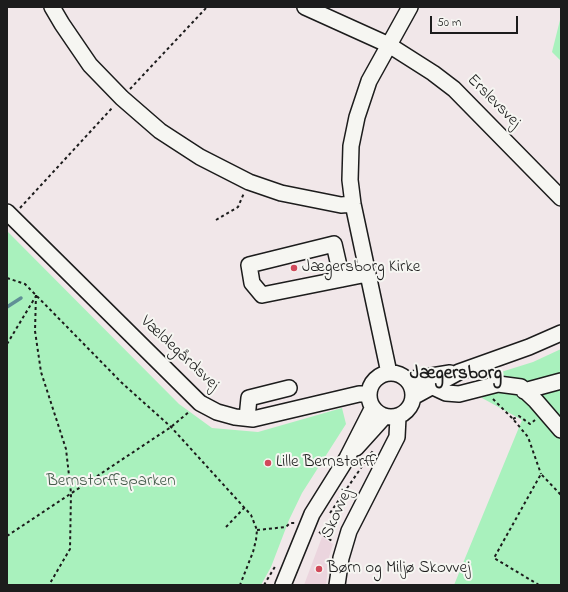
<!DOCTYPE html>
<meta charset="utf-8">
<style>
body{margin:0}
#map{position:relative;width:568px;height:592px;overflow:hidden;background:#f1e7e9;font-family:"Indie Flower",sans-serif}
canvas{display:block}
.frame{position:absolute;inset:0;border:8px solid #1c1c1c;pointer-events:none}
.scale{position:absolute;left:430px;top:16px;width:88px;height:18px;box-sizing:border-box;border:2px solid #1c1c1c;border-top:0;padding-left:5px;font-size:12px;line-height:14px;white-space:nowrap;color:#1c1c1c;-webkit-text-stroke:3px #f6f6f2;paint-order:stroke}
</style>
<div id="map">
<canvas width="568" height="592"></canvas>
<div class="frame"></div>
<div class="scale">50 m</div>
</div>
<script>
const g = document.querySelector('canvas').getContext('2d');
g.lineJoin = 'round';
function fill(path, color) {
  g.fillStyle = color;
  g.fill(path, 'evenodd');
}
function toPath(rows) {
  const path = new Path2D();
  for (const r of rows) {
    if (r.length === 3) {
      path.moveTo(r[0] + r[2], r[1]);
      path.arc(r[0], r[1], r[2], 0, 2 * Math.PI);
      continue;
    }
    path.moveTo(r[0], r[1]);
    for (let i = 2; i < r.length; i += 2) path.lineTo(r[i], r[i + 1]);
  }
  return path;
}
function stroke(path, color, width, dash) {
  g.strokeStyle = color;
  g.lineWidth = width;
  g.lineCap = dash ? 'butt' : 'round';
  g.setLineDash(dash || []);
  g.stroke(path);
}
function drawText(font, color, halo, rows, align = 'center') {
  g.font = font + ' "Indie Flower",sans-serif';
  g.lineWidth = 4;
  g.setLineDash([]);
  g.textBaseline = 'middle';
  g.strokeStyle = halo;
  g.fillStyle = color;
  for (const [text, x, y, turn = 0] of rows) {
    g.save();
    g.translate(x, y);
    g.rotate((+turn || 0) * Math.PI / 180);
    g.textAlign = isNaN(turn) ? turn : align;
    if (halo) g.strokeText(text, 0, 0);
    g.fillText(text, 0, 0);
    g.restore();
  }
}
fill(toPath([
 [322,537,333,544,329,557,326,585,304,585]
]), '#ebd5de');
fill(toPath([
 [561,16,561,61,552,52],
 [7,231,179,404,212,428,258,432,342,408,346,424,302,493,289,520,271,567,261,585,7,585],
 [561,349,561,585,454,585,522,420,482,398,482,378,533,362]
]), '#a9f1bd');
stroke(toPath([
 [7,307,21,298]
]), '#609096', 3.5);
const minor = toPath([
 [52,7,62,24,90,65,122,98,160,131,200,157,249,182,281,193,341,205,353,204],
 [305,7,389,45,433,73,454,89,561,198],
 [7,212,200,403,217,412,235,417,253,419,359,394,368,394],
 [342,279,334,244,249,265,252,283,262,295,367,274],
 [391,395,22],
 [389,373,353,204,350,180,351,146,357,117,369,81,410,7],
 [407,380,450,373],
 [431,386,446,393,459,394,498,384,521,387,536,401,561,430],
 [524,391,561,381],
 [413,397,459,372,529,347,561,333],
 [247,418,249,398,289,388],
 [356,448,384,417],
 [283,585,312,514,347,458,372,409],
 [337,585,341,558,349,531,397,437,398,417]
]);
stroke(minor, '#1c1c1c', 18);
stroke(toPath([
 [130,89,207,7],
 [20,208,113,107],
 [216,220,238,207,244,193],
 [7,278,25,284,121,382,171,427,251,515,257,530,256,540,253,552,240,585],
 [36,295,35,331,41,372,66,449,71,493,70,549,49,585],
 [7,344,36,296],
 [493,399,513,419,528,437,541,474],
 [513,419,519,416,530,424,535,420],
 [330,513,374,449],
 [226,527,245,507],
 [257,530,286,527,290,523,295,523],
 [319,532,332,541],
 [7,536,171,427,190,411],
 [264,585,276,565],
 [539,585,494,558,541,474,561,495]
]), '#1c1c1c', 2, [3, 3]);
stroke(minor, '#f6f6f2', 15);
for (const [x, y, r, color] of [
 [294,268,4,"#d1495b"],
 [268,463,4,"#d1495b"],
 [319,569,4,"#d1495b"]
]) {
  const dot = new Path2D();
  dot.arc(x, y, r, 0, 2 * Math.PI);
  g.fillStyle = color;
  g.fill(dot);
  stroke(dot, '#f6f6f2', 1.5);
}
drawText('17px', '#1c1c1c', '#f6f6f2', [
 ["Erslevsvej",493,102,45],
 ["Vældegårdsvej",179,354,43],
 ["Skovvej",338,514,-66]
]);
drawText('17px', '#1c1c1c', '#f6f6f2', [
 ["Jægersborg Kirke",302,268],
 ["Lille Bernstorff",276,463],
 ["Børn og Miljø Skovvej",327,569]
], 'left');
drawText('17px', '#465c4c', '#f6f6f2', [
 ["Bernstorffsparken",111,482]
]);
drawText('bold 19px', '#1c1c1c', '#f6f6f2', [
 ["Jægersborg",456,375]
]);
</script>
